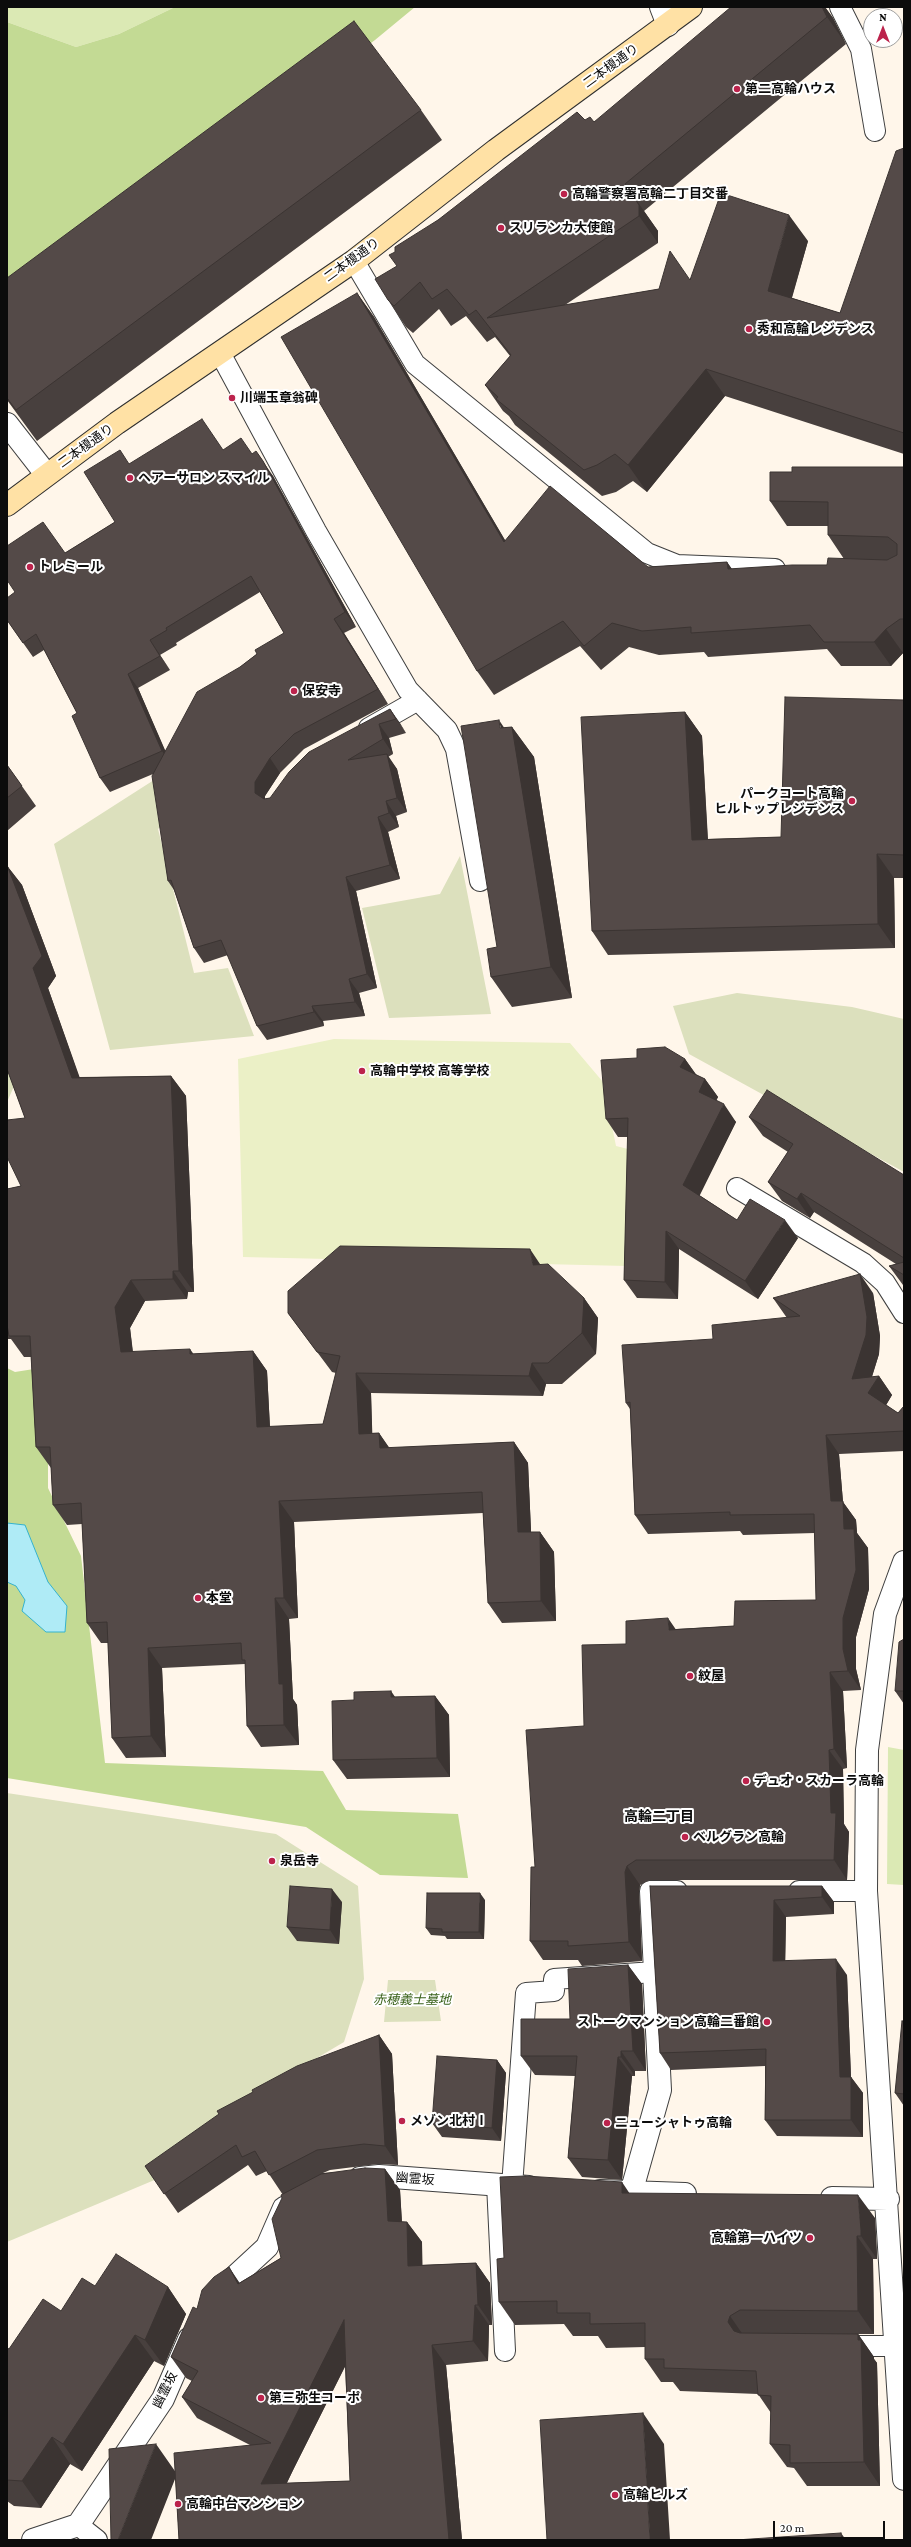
<!DOCTYPE html>
<meta charset="utf-8">
<style>
body{margin:0}
#map{position:relative;width:911px;height:2547px;overflow:hidden;background:#fff6ea;font-family:"Crimson Pro",serif}
canvas{display:block}
.frame{position:absolute;inset:0;border:8px solid #0c0c0c;pointer-events:none}
.north{position:absolute;left:863px;top:8px;width:40px;height:40px;box-sizing:border-box;background:#fff;border:1px solid #9e9e9e;border-radius:50%;rotate:0deg;font-size:11px;font-weight:700;line-height:16px;text-align:center;color:#0c0c0c}
.north::after{content:'';display:block;margin:auto;width:14px;height:18px;background:#bc234c;clip-path:polygon(50% 0,100% 100%,50% 72%,0 100%)}
.scale{position:absolute;left:773px;top:2521px;width:112px;height:18px;box-sizing:border-box;border:2px solid #0c0c0c;border-top:0;padding-left:5px;font-size:12px;line-height:14px;white-space:nowrap;color:#0c0c0c;-webkit-text-stroke:3px #fff;paint-order:stroke}
</style>
<div id="map">
<canvas width="911" height="2547"></canvas>
<div class="frame"></div>
<div class="north">N</div>
<div class="scale">20 m</div>
</div>
<script>
const g = document.querySelector('canvas').getContext('2d');
g.lineJoin = 'round';
function fill(path, color) {
  g.fillStyle = color;
  g.fill(path, 'evenodd');
}
function toPath(rows) {
  const path = new Path2D();
  for (const r of rows) {
    path.moveTo(r[0], r[1]);
    for (let i = 2; i < r.length; i += 2) path.lineTo(r[i], r[i + 1]);
  }
  return path;
}
function stroke(path, color, width, dash) {
  g.strokeStyle = color;
  g.lineWidth = width;
  g.lineCap = dash ? 'butt' : 'round';
  g.setLineDash(dash || []);
  g.stroke(path);
}
function drawText(font, color, halo, rows, align = 'center') {
  g.font = font + ' "Crimson Pro","Noto Sans JP",serif';
  g.lineWidth = 4;
  g.setLineDash([]);
  g.textBaseline = 'middle';
  g.strokeStyle = halo;
  g.fillStyle = color;
  for (const [text, x, y, turn = 0] of rows) {
    g.save();
    g.translate(x, y);
    g.rotate((+turn || 0) * Math.PI / 180);
    g.textAlign = isNaN(turn) ? turn : align;
    if (halo) g.strokeText(text, 0, 0);
    g.fillText(text, 0, 0);
    g.restore();
  }
}
fill(toPath([
 [7,7,175,7,119,34,76,47,7,22],
 [888,1747,904,1750,904,1885,887,1884]
]), '#dbe9b4');
fill(toPath([
 [175,7,415,7,375,40,7,312,7,22,76,47,119,34],
 [147,1351,145,1367,48,1403,48,1488,81,1556,105,1763,323,1771,346,1810,458,1814,468,1878,380,1875,306,1827,7,1778,7,1368,15,1372]
]), '#c3da94');
fill(toPath([
 [168,771,184,807,158,829,194,973,228,968,254,1036,110,1050,54,844],
 [460,856,491,1014,389,1018,362,908,440,894],
 [737,993,852,1007,904,1019,904,1172,689,1054,673,1006],
 [7,1062,15,1084,7,1102],
 [7,1793,276,1834,358,1886,364,1979,344,2042,251,2097,164,2176,7,2242],
 [388,1980,435,1980,441,2021,384,2022]
]), '#dce0bd');
fill(toPath([
 [334,1039,570,1043,603,1082,616,1146,628,1149,627,1266,243,1257,238,1059]
]), '#ebf0c6');
const water = toPath([
 [7,1523,25,1525,48,1582,67,1606,65,1632,46,1632,22,1611,25,1600,16,1586,7,1582,7,1523]
]);
fill(water, '#afebf6');
stroke(water, '#35b3ce', 1);
const lane = toPath([
 [840,7,861,49,875,131],
 [354,261,415,364,647,553,677,565,775,569],
 [220,353,316,531,408,690,447,730,456,749,480,881],
 [369,728,418,700],
 [737,1188,863,1263,885,1283,904,1313],
 [799,1891,866,1891],
 [497,2184,505,2351],
 [512,2186,526,1993,554,1991,554,1979,654,1972,650,1891,677,1891],
 [840,2346,896,2346],
 [78,2525,97,2540]
]);
const street = toPath([
 [661,7,668,25],
 [7,424,46,474],
 [904,1562,885,1614,867,1750,866,1891,904,2479],
 [360,2178,379,2176,529,2187],
 [600,2191,685,2194],
 [631,2193,660,2090,654,1972],
 [832,2198,888,2199],
 [214,2296,267,2247,284,2208,290,2205],
 [33,2540,78,2525,163,2399,189,2339]
]);
const secondary = toPath([
 [7,505,117,423,354,261,496,150,691,7]
]);
stroke(lane, '#3f3f3f', 22);
stroke(street, '#3f3f3f', 24);
stroke(secondary, '#2e2e2e', 24);
stroke(lane, '#fff', 20);
stroke(street, '#fff', 22);
stroke(secondary, '#ffe1a5', 22);
fill(toPath([
 [825,7,833,18,846,44,644,211,658,231,658,243,565,305,659,289,808,241,792,298,840,313,904,148,904,454,725,396,647,492,633,481,616,492,602,496,515,425,509,416,503,411,485,385,510,356,495,337,487,342,466,316,451,326,439,309,413,333,406,327,388,300,397,266,395,252,438,220,585,120,594,122],
 [421,110,442,140,37,441,7,400,7,278],
 [357,293,374,317,505,540,648,567,727,562,732,569,827,565,844,559,828,535,828,526,787,526,770,501,792,472,904,467,904,652,891,666,841,666,827,649,708,657,704,652,659,655,629,647,601,670,580,646,494,695,477,671],
 [223,450,253,454,273,476,356,627,344,633,388,704,304,749,280,773,265,796,265,799,270,798,390,709,406,733,389,738,393,754,388,757,397,769,407,812,396,816,399,827,388,832,400,879,356,891,377,988,359,993,365,1016,323,1021,324,1026,267,1040,257,1026,228,955,204,963,194,948,174,890,168,881,153,774,110,792,100,778,77,713,44,650,33,657,7,620,15,592,65,553,115,522,129,464],
 [260,592,284,633,240,667,165,751,138,688,170,670,160,655,177,645,176,643],
 [904,700,904,878,894,878,895,948,608,955,592,931,685,712,702,736,708,839,781,837],
 [512,727,534,757,572,998,512,1007,491,977,497,947,504,728],
 [7,765,36,806,7,831],
 [7,861,8,867,22,885,56,976,48,988,79,1077,171,1076,186,1096,194,1292,188,1292,187,1299,145,1301,130,1328,133,1352,193,1354,253,1351,267,1371,270,1427,323,1424,336,1373,332,1372,288,1313,541,1265,584,1298,598,1318,596,1354,562,1384,546,1384,543,1396,371,1393,372,1433,379,1433,389,1448,514,1442,528,1463,531,1532,540,1532,554,1552,556,1621,502,1623,488,1603,483,1513,294,1522,298,1618,289,1619,293,1699,297,1705,299,1745,261,1747,247,1726,245,1664,162,1668,166,1757,126,1758,112,1738,108,1643,101,1643,87,1623,82,1524,67,1525,53,1505,51,1468,36,1447,31,1357,24,1357,11,1339,7,1339,7,1189,21,1186,25,1118,7,1069],
 [685,1059,696,1075,705,1079,718,1097,716,1101,736,1122,699,1195,737,1220,798,1238,758,1299,679,1249,678,1299,637,1298,624,1280,628,1137,618,1137,606,1119],
 [749,1117,904,1175,904,1286,903,1285,889,1266,896,1264,814,1212,810,1218,782,1201,768,1182,788,1152,763,1136],
 [873,1293,880,1336,879,1354,872,1377,879,1376,892,1395,886,1405,898,1413,904,1406,904,1451,839,1454,843,1502,856,1520,857,1533,868,1548,869,1589,856,1637,856,1669,861,1690,843,1691,847,1768,843,1769,844,1824,849,1832,847,1880,650,1880,640,1885,639,1892,642,1961,582,1966,578,1960,543,1960,530,1941,535,1867,584,1726,626,1644,676,1629,734,1626,816,1600,815,1533,743,1535,740,1531,648,1534,635,1515,630,1409,626,1403,713,1339,787,1318,773,1298],
 [904,1639,904,1704,895,1691],
 [435,1696,449,1715,450,1777,347,1779,333,1760,354,1700,395,1697],
 [650,1886,822,1886,834,1902,834,1914,786,1917,785,1961,847,1975,851,2077,863,2093,863,2137,777,2136,765,2120,765,2066,671,2070,660,2053],
 [485,1900,484,1939,447,1939,445,1936,431,1935,426,1928],
 [342,1902,339,1944,297,1941,287,1927],
 [628,1965,642,1984,646,2071,635,2071,635,2076,632,2076,622,2180,582,2177,568,2158,575,2076,535,2075,521,2056,570,2019],
 [904,2021,904,2106,895,2093],
 [379,2035,392,2054,398,2165,378,2164,330,2170,323,2173,385,2169,400,2190,402,2222,407,2222,422,2242,422,2265,476,2263,490,2283,492,2325,489,2325,488,2361,446,2365,462,2540,179,2540,175,2471,250,2445,197,2418,182,2397,192,2381,186,2378,171,2357,197,2309,229,2267,239,2283,281,2258,283,2195,267,2171,256,2176,248,2165,178,2213,145,2166],
 [345,2366,350,2481,287,2483,294,2468],
 [497,2060,506,2073,501,2141,442,2137,432,2123],
 [630,2194,875,2218,877,2253,877,2259,873,2259,874,2334,858,2334,874,2357,874,2359,877,2363,880,2486,807,2486,794,2468,787,2467,770,2444,771,2413,758,2394,680,2391,673,2382,661,2382,645,2359,645,2347,606,2348,598,2336,573,2336,564,2324,515,2325,499,2302,504,2258],
 [95,2286,168,2287,186,2314,164,2366,154,2361,82,2471,70,2464,41,2508,14,2506,7,2501,7,2348,9,2349]
]), '#48403e');
fill(toPath([
 [822,7,825,7,833,18,846,44,827,17],
 [625,184,658,231,658,243,639,216],
 [789,215,808,241,786,317,768,291],
 [357,293,374,317,520,566,504,542],
 [706,369,725,396,647,492,628,465],
 [256,451,273,476,356,627,345,612],
 [727,562,743,586,728,569],
 [334,619,344,633,388,704,378,689],
 [886,629,903,653,891,666,874,642],
 [150,640,170,670,160,656],
 [128,674,138,688,172,766,162,751],
 [390,709,400,723,406,733,396,719],
 [685,712,702,736,709,864,692,840],
 [499,720,515,744,512,727,534,757,572,998,551,967],
 [379,724,389,738,393,754,383,739],
 [387,754,397,769,407,812,397,798],
 [270,758,280,773,265,796,265,808,255,793,255,782],
 [386,801,396,816,399,827,389,813],
 [378,817,388,832,400,879,390,865],
 [877,854,894,878,895,948,878,924],
 [7,861,8,867,22,885,56,976,48,988,87,1098,72,1078,33,968,7,878],
 [346,877,356,891,377,988,367,974],
 [349,979,359,993,365,1016,355,1002],
 [312,1006,323,1021,324,1026,314,1012],
 [685,1059,698,1077,680,1067],
 [171,1076,186,1096,194,1292,179,1271],
 [705,1079,718,1097,711,1110,699,1092],
 [724,1104,736,1122,696,1203,683,1185],
 [801,1193,814,1212,810,1218,797,1199],
 [785,1220,798,1238,758,1299,745,1281],
 [666,1231,679,1249,678,1299,665,1282],
 [530,1249,544,1270,533,1265],
 [173,1271,188,1292,187,1299,173,1279],
 [860,1274,873,1293,880,1336,879,1354,865,1398,852,1379],
 [131,1280,145,1301,130,1328,135,1373,121,1352,115,1307],
 [584,1298,598,1318,596,1354,582,1333],
 [190,1349,204,1369,190,1354],
 [253,1351,267,1371,271,1448,257,1427],
 [532,1363,546,1384,543,1396,529,1376],
 [356,1373,371,1393,373,1455,359,1434],
 [879,1376,892,1395,882,1412,868,1393],
 [379,1433,393,1453,380,1448],
 [826,1435,839,1454,843,1502,856,1520,857,1533,868,1548,869,1589,856,1637,856,1669,861,1690,848,1671,843,1649,844,1529,831,1501],
 [514,1442,528,1463,532,1553,518,1532],
 [279,1501,294,1522,298,1618,284,1598],
 [540,1532,554,1552,556,1621,541,1601],
 [275,1598,289,1619,293,1699,297,1705,299,1745,284,1725,279,1684],
 [668,1618,681,1637,669,1630],
 [148,1648,162,1668,166,1757,151,1736],
 [830,1672,843,1691,847,1768,834,1749],
 [391,1691,404,1710,391,1697],
 [435,1696,449,1715,450,1777,437,1758],
 [829,1750,843,1769,844,1824,849,1832,847,1880,834,1860,831,1813],
 [627,1866,640,1885,639,1892,642,1961,629,1942,625,1872],
 [822,1886,834,1902,834,1914,822,1897],
 [332,1889,342,1902,339,1944,330,1930],
 [480,1893,485,1900,484,1939,479,1932],
 [774,1900,786,1917,785,1978,773,1961],
 [836,1959,847,1975,851,2078,851,2077,863,2093,863,2137,851,2120,840,2077],
 [628,1965,642,1984,646,2071,633,2051],
 [379,2035,392,2054,398,2165,385,2146],
 [621,2051,635,2071,635,2076,621,2057],
 [618,2057,632,2076,622,2180,608,2160],
 [497,2060,506,2073,501,2141,492,2128],
 [385,2169,400,2190,403,2242,388,2221],
 [622,2182,638,2206,622,2193],
 [858,2195,875,2218,877,2259,861,2236],
 [407,2222,422,2242,423,2287,408,2266],
 [857,2236,873,2259,874,2334,858,2311],
 [476,2263,490,2283,492,2325,478,2305],
 [229,2267,243,2288,238,2284],
 [168,2287,186,2314,164,2366,145,2340],
 [475,2305,489,2325,488,2361,473,2341],
 [730,2316,746,2339,734,2331,728,2322],
 [344,2320,358,2341,276,2504,261,2484],
 [858,2334,874,2357,874,2359,877,2363,880,2486,864,2462],
 [135,2335,154,2361,82,2471,63,2444],
 [432,2345,446,2365,462,2540,449,2540],
 [643,2413,664,2444,670,2540,650,2540],
 [52,2437,70,2464,41,2508,22,2481],
 [156,2444,177,2474,151,2540,118,2540],
 [841,2533,846,2540,842,2540]
]), '#3b3432');
const building = toPath([
 [731,7,822,7,827,17,625,184,639,205,639,216,487,318,659,289,670,251,690,280,721,193,789,215,768,291,840,313,896,151,904,148,904,433,706,369,628,465,615,454,597,465,584,470,496,399,498,397,485,385,511,355,476,310,469,315,447,289,432,299,420,282,394,306,388,300,375,279,397,266,389,255,395,252,395,247,438,220,577,112,585,120,590,117,594,122,731,7],
 [354,21,421,110,16,410,7,398,7,278,354,21],
 [357,293,504,542,550,486,648,567,727,562,728,569,792,565,827,565,828,558,887,560,897,555,897,544,888,537,828,535,828,502,770,501,770,472,792,472,792,467,904,467,904,619,900,619,886,629,874,642,824,642,810,625,691,633,691,627,642,631,612,623,584,646,563,621,477,671,281,337,357,293],
 [202,419,223,450,241,438,252,454,256,451,263,461,345,612,334,619,378,689,294,734,270,758,255,782,255,793,264,799,270,798,289,772,309,752,390,709,396,719,379,724,383,739,348,760,387,754,397,798,386,801,389,813,378,817,390,865,346,877,367,974,349,979,355,1002,312,1006,314,1012,257,1026,221,940,194,948,171,880,168,881,152,776,197,692,240,667,257,654,255,650,284,633,251,576,166,628,167,630,150,640,160,656,128,674,162,751,100,778,72,716,77,713,36,634,23,643,7,620,7,598,15,592,7,580,7,546,43,522,65,553,115,522,84,472,120,450,129,464,202,419],
 [785,697,904,700,904,855,877,854,878,924,592,931,581,717,685,712,692,840,781,837,785,697],
 [499,720,500,728,512,727,551,967,491,977,487,949,497,947,461,726,499,720],
 [7,765,22,786,7,798,7,765],
 [7,865,42,956,33,968,72,1078,171,1076,179,1271,173,1271,173,1279,131,1280,115,1307,121,1352,190,1349,190,1354,253,1351,257,1427,323,1424,340,1356,317,1352,288,1313,288,1291,340,1246,530,1249,533,1265,548,1264,584,1298,582,1333,548,1363,532,1363,529,1376,356,1373,359,1434,379,1433,380,1448,514,1442,518,1532,540,1532,541,1601,488,1603,482,1492,279,1501,284,1598,275,1598,279,1684,283,1684,284,1725,247,1726,245,1660,242,1660,241,1643,148,1648,151,1736,112,1738,107,1622,87,1623,81,1503,53,1505,50,1447,36,1447,30,1336,9,1336,7,1325,7,1189,21,1186,7,1157,7,1120,25,1118,7,1069,7,865],
 [665,1047,685,1059,680,1067,705,1079,699,1092,724,1104,683,1185,737,1220,750,1199,785,1220,745,1281,666,1231,665,1282,624,1280,628,1118,606,1119,601,1060,637,1058,637,1049,665,1047],
 [767,1090,904,1175,904,1258,801,1193,797,1199,768,1182,793,1144,749,1117,767,1090],
 [904,1262,904,1275,889,1266,904,1262],
 [860,1274,867,1317,866,1335,852,1379,879,1376,868,1393,898,1413,904,1406,904,1431,826,1435,831,1501,843,1501,844,1529,854,1529,856,1570,843,1618,843,1649,848,1671,830,1672,834,1749,829,1750,831,1813,836,1813,834,1860,636,1860,627,1866,625,1872,629,1942,568,1946,568,1941,530,1941,531,1867,535,1867,526,1730,584,1726,582,1645,626,1644,626,1621,668,1618,669,1630,734,1626,735,1601,816,1600,814,1514,730,1515,730,1512,635,1515,630,1402,626,1403,622,1345,713,1339,712,1325,800,1316,773,1298,860,1274],
 [904,1639,904,1691,895,1691,899,1642,904,1639],
 [391,1691,391,1697,435,1696,437,1758,333,1760,332,1701,354,1700,354,1692,391,1691],
 [290,1886,332,1889,330,1930,287,1927,290,1886],
 [650,1886,822,1886,822,1897,774,1900,773,1961,836,1959,840,2077,851,2077,851,2120,765,2120,766,2049,660,2053,650,1886],
 [427,1893,480,1893,479,1932,442,1932,442,1929,426,1928,427,1893],
 [628,1965,633,2051,621,2051,621,2057,618,2057,608,2160,568,2158,577,2056,521,2056,521,2019,570,2019,568,1969,628,1965],
 [902,2021,904,2021,904,2094,895,2093,902,2021],
 [379,2035,385,2146,364,2144,317,2150,269,2175,255,2151,242,2157,236,2145,164,2194,145,2166,219,2114,217,2111,253,2092,252,2090,297,2066,379,2035],
 [437,2056,497,2060,492,2128,432,2123,437,2056],
 [365,2168,385,2169,388,2221,407,2222,408,2266,476,2263,478,2305,475,2305,473,2341,432,2345,449,2540,179,2540,174,2453,271,2443,182,2397,198,2371,171,2357,193,2307,197,2309,202,2290,214,2277,229,2267,238,2284,281,2258,272,2219,282,2198,281,2195,321,2174,365,2168],
 [344,2320,350,2481,261,2484,280,2447,344,2320],
 [525,2176,622,2182,622,2193,858,2195,861,2230,861,2236,857,2236,858,2311,740,2310,730,2316,728,2322,734,2331,740,2333,858,2334,858,2340,861,2340,864,2462,790,2463,790,2445,770,2444,771,2396,758,2395,756,2371,664,2368,664,2359,645,2359,645,2323,590,2324,590,2313,557,2313,557,2301,499,2302,497,2259,504,2258,500,2177,525,2176],
 [116,2254,168,2287,145,2340,135,2335,63,2444,52,2437,22,2481,7,2480,7,2348,9,2349,43,2299,61,2311,82,2278,95,2286,116,2254],
 [643,2413,650,2540,547,2540,540,2420,643,2413],
 [156,2444,118,2540,111,2540,109,2449,156,2444],
 [841,2533,842,2540,736,2540,841,2533]
]);
fill(building, '#544a48');
stroke(building, '#3b3432', 1);
for (const [x, y, r, color] of [
 [737,89,4,"#bc234c"],
 [564,194,4,"#bc234c"],
 [501,228,4,"#bc234c"],
 [749,329,4,"#bc234c"],
 [232,398,4,"#bc234c"],
 [130,478,4,"#bc234c"],
 [30,567,4,"#bc234c"],
 [294,691,4,"#bc234c"],
 [852,801,4,"#bc234c"],
 [362,1071,4,"#bc234c"],
 [198,1598,4,"#bc234c"],
 [690,1676,4,"#bc234c"],
 [746,1781,4,"#bc234c"],
 [685,1837,4,"#bc234c"],
 [272,1861,4,"#bc234c"],
 [767,2022,4,"#bc234c"],
 [402,2121,4,"#bc234c"],
 [607,2123,4,"#bc234c"],
 [810,2238,4,"#bc234c"],
 [261,2398,4,"#bc234c"],
 [615,2495,4,"#bc234c"],
 [178,2504,4,"#bc234c"]
]) {
  const dot = new Path2D();
  dot.arc(x, y, r, 0, 2 * Math.PI);
  g.fillStyle = color;
  g.fill(dot);
  stroke(dot, '#fff', 1.5);
}
drawText('13px', '#0c0c0c', '#fff', [
 ["二本榎通り",611,66,-36],
 ["二本榎通り",352,260,-36],
 ["二本榎通り",86,446,-36],
 ["幽霊坂",415,2179,4],
 ["幽霊坂",165,2390,-64]
]);
drawText('bold 13px', '#0c0c0c', '#fff', [
 ["第二高輪ハウス",745,89],
 ["高輪警察署高輪二丁目交番",572,194],
 ["スリランカ大使館",509,228],
 ["秀和高輪レジデンス",757,329],
 ["川端玉章翁碑",240,398],
 ["ヘアーサロン スマイル",138,478],
 ["トレミール",38,567],
 ["保安寺",302,691],
 ["パークコート高輪",844,794,"right"],
 ["ヒルトップレジデンス",844,809,"right"],
 ["高輪中学校 高等学校",370,1071],
 ["本堂",206,1598],
 ["紋屋",698,1676],
 ["デュオ・スカーラ高輪",754,1781],
 ["ベルグラン高輪",693,1837],
 ["泉岳寺",280,1861],
 ["ストークマンション高輪二番館",759,2022,"right"],
 ["メゾン北村Ⅰ",410,2121],
 ["ニューシャトゥ高輪",615,2123],
 ["高輪第一ハイツ",802,2238,"right"],
 ["第三弥生コーポ",269,2398],
 ["高輪ヒルズ",623,2495],
 ["高輪中台マンション",186,2504]
], 'left');
drawText('italic 13px', '#3b631c', '#fff', [
 ["赤穂義士墓地",412,2000]
]);
drawText('bold 14px', '#0c0c0c', '#fff', [
 ["高輪二丁目",659,1817]
]);
</script>
